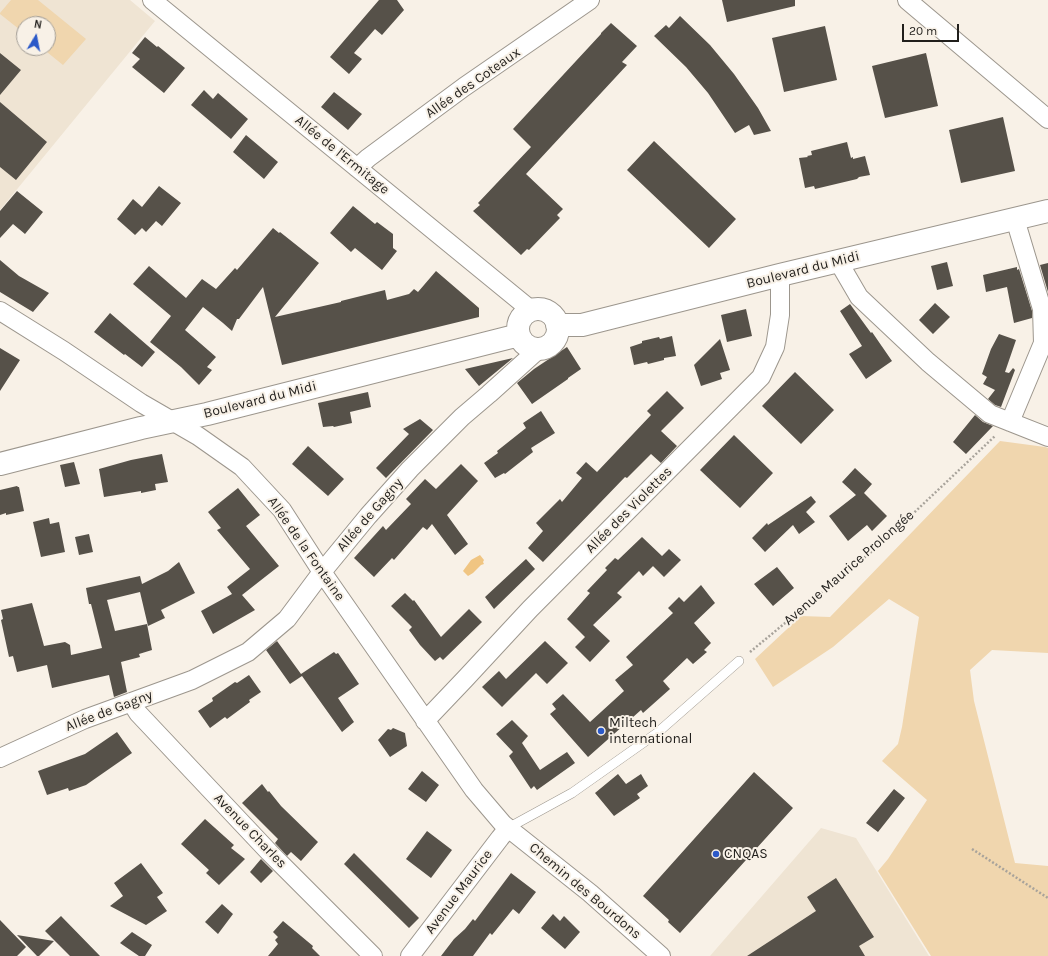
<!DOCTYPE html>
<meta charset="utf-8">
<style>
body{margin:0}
#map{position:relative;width:1048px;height:956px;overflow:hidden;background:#f8f1e7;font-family:Karla,sans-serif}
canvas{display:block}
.north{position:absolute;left:16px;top:16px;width:40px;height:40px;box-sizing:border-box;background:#f8f1e7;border:1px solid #a29d96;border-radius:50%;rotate:10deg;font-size:11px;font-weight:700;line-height:16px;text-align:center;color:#211f1c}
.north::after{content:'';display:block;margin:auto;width:14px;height:18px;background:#2b59c8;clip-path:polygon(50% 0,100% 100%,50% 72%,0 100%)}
.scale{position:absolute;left:902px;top:24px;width:57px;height:18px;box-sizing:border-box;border:2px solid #211f1c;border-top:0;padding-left:5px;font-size:12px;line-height:14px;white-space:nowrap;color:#211f1c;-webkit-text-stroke:3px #f8f1e7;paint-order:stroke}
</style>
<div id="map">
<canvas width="1048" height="956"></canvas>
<div class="north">N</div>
<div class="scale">20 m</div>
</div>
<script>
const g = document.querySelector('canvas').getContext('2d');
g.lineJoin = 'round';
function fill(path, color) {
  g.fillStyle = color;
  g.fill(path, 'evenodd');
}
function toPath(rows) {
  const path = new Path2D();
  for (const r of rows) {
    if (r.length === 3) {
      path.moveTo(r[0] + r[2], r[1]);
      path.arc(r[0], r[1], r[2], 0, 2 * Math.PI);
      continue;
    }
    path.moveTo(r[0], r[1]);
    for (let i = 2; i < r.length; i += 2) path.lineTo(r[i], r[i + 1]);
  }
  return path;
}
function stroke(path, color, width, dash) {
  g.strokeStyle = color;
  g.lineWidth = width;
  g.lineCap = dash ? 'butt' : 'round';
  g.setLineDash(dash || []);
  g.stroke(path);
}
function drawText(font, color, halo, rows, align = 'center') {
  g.font = font + ' Karla,sans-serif';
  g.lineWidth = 4;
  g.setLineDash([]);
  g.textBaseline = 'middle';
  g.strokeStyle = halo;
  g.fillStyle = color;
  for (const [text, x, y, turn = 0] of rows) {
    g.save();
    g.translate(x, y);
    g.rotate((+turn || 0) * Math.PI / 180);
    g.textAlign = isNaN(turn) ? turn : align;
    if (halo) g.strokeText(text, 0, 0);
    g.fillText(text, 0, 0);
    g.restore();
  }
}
fill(toPath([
 [0,0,130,0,155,21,0,210],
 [24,24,48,24,48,48,24,48],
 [821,828,856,838,929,956,710,956]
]), '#efe4d3');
fill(toPath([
 [11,0,38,0,86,39,63,65,42,48,48,48,48,24,24,24,24,33,0,14,0,13],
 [1000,441,1045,447,1048,448,1048,653,992,650,970,670,974,701,1015,863,1048,866,1048,956,931,956,878,871,888,859,927,800,882,761,898,744,902,727,919,617,889,599,833,647,773,687,755,659,801,616,830,617]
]), '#f0d6ae');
fill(toPath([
 [480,555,484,560,483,562,484,564,481,565,473,573,468,576,463,571,471,560]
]), '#f0c582');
fill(toPath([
 [379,0,397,0,404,10,382,35,375,29,354,53,362,59,349,74,330,57],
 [722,0,795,0,795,6,727,22],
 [680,16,710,45,734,74,758,108,771,131,754,135,749,125,735,133,708,93,686,67,654,36,666,25,669,28],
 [611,23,637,46,622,62,627,65,526,174,563,209,557,215,560,218,529,250,527,249,521,255,473,211,480,205,478,203,531,147,513,129,601,34,601,33],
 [825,26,837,80,784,92,772,38],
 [145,37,157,47,158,46,185,68,164,93,132,67,140,59,132,53],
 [0,53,21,70,0,95],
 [926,53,938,106,885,118,872,66],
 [204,90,213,99,218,93,248,119,231,139,191,105],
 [334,92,362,114,348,130,321,107],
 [0,102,47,142,16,180,0,167],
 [1003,117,1015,171,961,183,949,130],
 [246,135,278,162,264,179,233,152],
 [654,141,736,219,709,248,627,170],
 [847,142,851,158,853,157,853,159,865,156,870,175,859,177,857,179,815,189,814,186,805,188,799,158,808,157,807,156,812,155,811,151],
 [159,186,181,203,162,226,156,221,146,232,142,228,135,235,117,219,133,199,142,207],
 [17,191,43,212,25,234,13,224,0,238,0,211],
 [353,206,375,224,377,222,393,234,393,248,397,251,382,270,355,248,351,252,330,233],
 [273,228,279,233,280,232,319,263,275,317,341,302,341,301,385,290,387,300,409,294,414,289,418,292,436,271,479,308,479,317,282,365,263,287,239,319,237,319,232,331,223,323,203,307,185,330,216,357,207,367,212,370,199,385,181,367,150,342,171,316,133,284,149,266,186,298,202,279,216,289,235,268,237,270],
 [0,260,19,276,49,293,33,312,0,292],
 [947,262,953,286,937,290,931,266],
 [1048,263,1048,292,1040,265],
 [1017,267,1017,270,1019,269,1032,311,1032,318,1014,323,1007,287,986,292,983,275],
 [935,303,950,317,933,334,919,320],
 [850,304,871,333,872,332,892,361,866,379,849,354,862,346,840,311],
 [746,309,752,336,727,342,721,315],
 [110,313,155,352,142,367,125,354,124,355,94,332],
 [999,334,1016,340,1005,372,1009,373,1013,368,1015,370,1001,407,995,405,988,399,995,390,983,384,987,377,982,374,991,349],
 [672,336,676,356,664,358,664,360,648,364,647,362,634,365,630,347,642,343,642,341,659,337,660,339],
 [720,339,730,370,720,373,722,379,701,386,694,365],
 [567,347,581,369,568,378,568,379,532,404,517,383,534,369],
 [0,348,20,360,0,391],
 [513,358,479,386,465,369],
 [795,372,834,410,801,444,762,406],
 [667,391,684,408,661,431,677,446,661,463,651,454,627,478,625,477,543,562,528,548,543,531,536,523,560,499,562,502,582,478,576,473,586,462,597,472,651,415,647,411],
 [368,392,371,407,350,412,352,423,334,427,333,426,323,427,318,403],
 [541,411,555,433,531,448,533,452,505,474,504,473,495,478,484,463,498,453,497,451,526,428,523,423],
 [975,415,983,422,993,426,966,454,953,442],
 [420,419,433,430,386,478,376,468,409,434,403,429],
 [734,435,773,473,740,508,700,470],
 [308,446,344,479,328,496,292,464],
 [162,454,168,482,155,484,156,490,141,493,141,491,104,497,99,469,131,460],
 [74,462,80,484,65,487,60,465],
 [461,464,478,481,447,515,468,544,455,555,432,524,427,530,423,527,394,560,392,558,374,577,354,558,383,526,386,530,411,504,406,499,425,479,436,489],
 [855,468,872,484,864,493,887,516,872,531,867,525,848,541,829,516,856,495,842,482],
 [17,486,18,487,19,487,24,511,6,515,6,513,0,515,0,490],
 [238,488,260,515,246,526,279,566,242,595,255,610,213,634,201,611,232,594,227,587,250,569,217,530,221,528,208,512],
 [811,496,816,502,806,512,815,522,799,534,793,525,765,552,752,538,767,523,768,525],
 [49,518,50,524,59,522,65,552,41,557,33,522],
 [89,534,93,552,79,555,75,537],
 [642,537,662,556,669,549,681,560,664,577,653,566,658,561,643,576,639,571,617,593,622,597,593,625,610,641,590,662,575,647,585,637,567,619,590,593,587,591,607,570,605,568,615,558,618,560],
 [526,559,535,569,494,609,485,597],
 [179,562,195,593,161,610,165,618,148,626,140,592,107,600,115,631,147,624,152,650,139,654,140,657,121,662,127,692,114,697,109,675,52,688,47,665,17,672,13,656,9,657,1,620,3,619,1,610,32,603,44,646,65,642,70,645,71,655,102,648,91,604,89,604,86,588,140,576,142,584,168,571],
 [777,567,794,588,773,606,754,584],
 [701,585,715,603,694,623,711,643,704,650,707,652,693,664,687,658,663,681,670,689,643,713,641,710,588,757,550,714,556,709,552,704,563,694,590,722,624,691,615,680,633,665,626,657,673,613,668,608,679,597,684,602],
 [405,593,413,601,414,600,441,637,469,609,482,622,443,660,440,657,435,661,420,645,409,630,412,627,391,606],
 [277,641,301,674,334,652,336,654,338,653,359,684,338,698,354,722,342,732,302,676,290,684,266,650],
 [545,641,568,663,547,684,536,673,502,707,482,687,499,671,506,679],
 [249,675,261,692,249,700,250,702,227,719,225,717,210,728,198,711,213,701,212,698,235,682,237,683],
 [512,720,528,736,522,743,540,770,567,752,575,763,537,790,534,786,531,789,509,756,513,752,496,734],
 [393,728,405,733,407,746,390,757,378,740,388,729,391,730],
 [117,732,132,753,86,785,69,791,68,788,47,795,38,771,85,754],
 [422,771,439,785,426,802,408,789],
 [754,772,793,808,680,933,668,922,669,920,643,896],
 [618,774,626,784,641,774,648,786,637,794,640,798,614,816,595,793],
 [262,784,268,792,269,791,281,806,318,842,301,861,291,852,287,856,275,843,278,839,242,803],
 [894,789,905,798,878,832,866,823],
 [205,819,234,845,231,848,245,859,219,885,206,873,209,870,181,844],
 [427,831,452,850,431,878,406,859],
 [354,853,419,918,409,928,344,864],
 [261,859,273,871,261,883,250,872],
 [141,863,163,893,157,897,167,911,146,925,110,906,123,896,114,883],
 [511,873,536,892,519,914,513,909,492,935,490,933,473,956,441,956,454,939,465,929,473,919,475,921],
 [836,878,874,937,859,946,865,956,747,956,816,911,807,897],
 [222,904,233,914,218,934,205,922],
 [553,914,560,921,564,916,580,932,565,949,541,928],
 [61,916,100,956,70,956,45,931],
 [0,920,26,947,17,956,0,956],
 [283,921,313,946,312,948,320,956,268,956,278,944,275,940,278,937,273,932],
 [132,932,152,945,145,956,139,956,120,943],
 [17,935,54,941,39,956,37,956]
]), '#565149');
const service = toPath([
 [508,828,572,793,657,733,739,661]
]);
const minor = toPath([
 [152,0,531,310],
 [907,0,1048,119],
 [357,168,368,158,464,87,590,0],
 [838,261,859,297,928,362,990,414,1048,437],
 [0,311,64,351,141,403,198,436,242,467,282,510,322,572,474,790,503,824,590,893,661,956],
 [1010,422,1043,343,1042,309,1015,219],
 [131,702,138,713,269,852,373,956],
 [425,721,465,679,530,609,761,377,775,347,780,315,780,275],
 [0,758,85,719,192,680,248,652,287,619,322,572,368,516,410,469,462,417,489,394,540,348],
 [410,956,500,838,508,828]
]);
const tertiary = toPath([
 [538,329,20],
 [557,325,582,325,780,275,1048,211],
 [0,464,141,428,207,414,519,335]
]);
stroke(service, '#9c968d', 10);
stroke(minor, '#9c968d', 20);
stroke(tertiary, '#9c968d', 24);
stroke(toPath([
 [750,652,882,543,995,436],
 [972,849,1048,898]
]), '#a8a39b', 2.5, [2, 2]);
stroke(service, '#fff', 9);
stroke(minor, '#fff', 18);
stroke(tertiary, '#fff', 22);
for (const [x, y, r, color] of [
 [601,731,4,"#2b59c8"],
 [716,854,4,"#2b59c8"]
]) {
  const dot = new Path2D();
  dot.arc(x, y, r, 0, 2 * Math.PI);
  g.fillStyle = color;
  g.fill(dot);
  stroke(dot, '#f8f1e7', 1.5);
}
drawText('14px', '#211f1c', '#f8f1e7', [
 ["Allée des Coteaux",473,83,-35],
 ["Allée de l'Ermitage",342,155,39],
 ["Boulevard du Midi",803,270,-14],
 ["Boulevard du Midi",260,400,-14],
 ["Allée des Violettes",629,510,-45],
 ["Allée de Gagny",370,515,-49],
 ["Allée de la Fontaine",306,549,55],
 ["Avenue Maurice Prolongée",849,568,-41],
 ["Allée de Gagny",109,711,-21],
 ["Avenue Charles",250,831,46],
 ["Chemin des Bourdons",585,891,40],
 ["Avenue Maurice",459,892,-53]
]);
drawText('14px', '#211f1c', '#f8f1e7', [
 ["Miltech",609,723],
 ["international",609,739],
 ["CNQAS",724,854]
], 'left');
</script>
